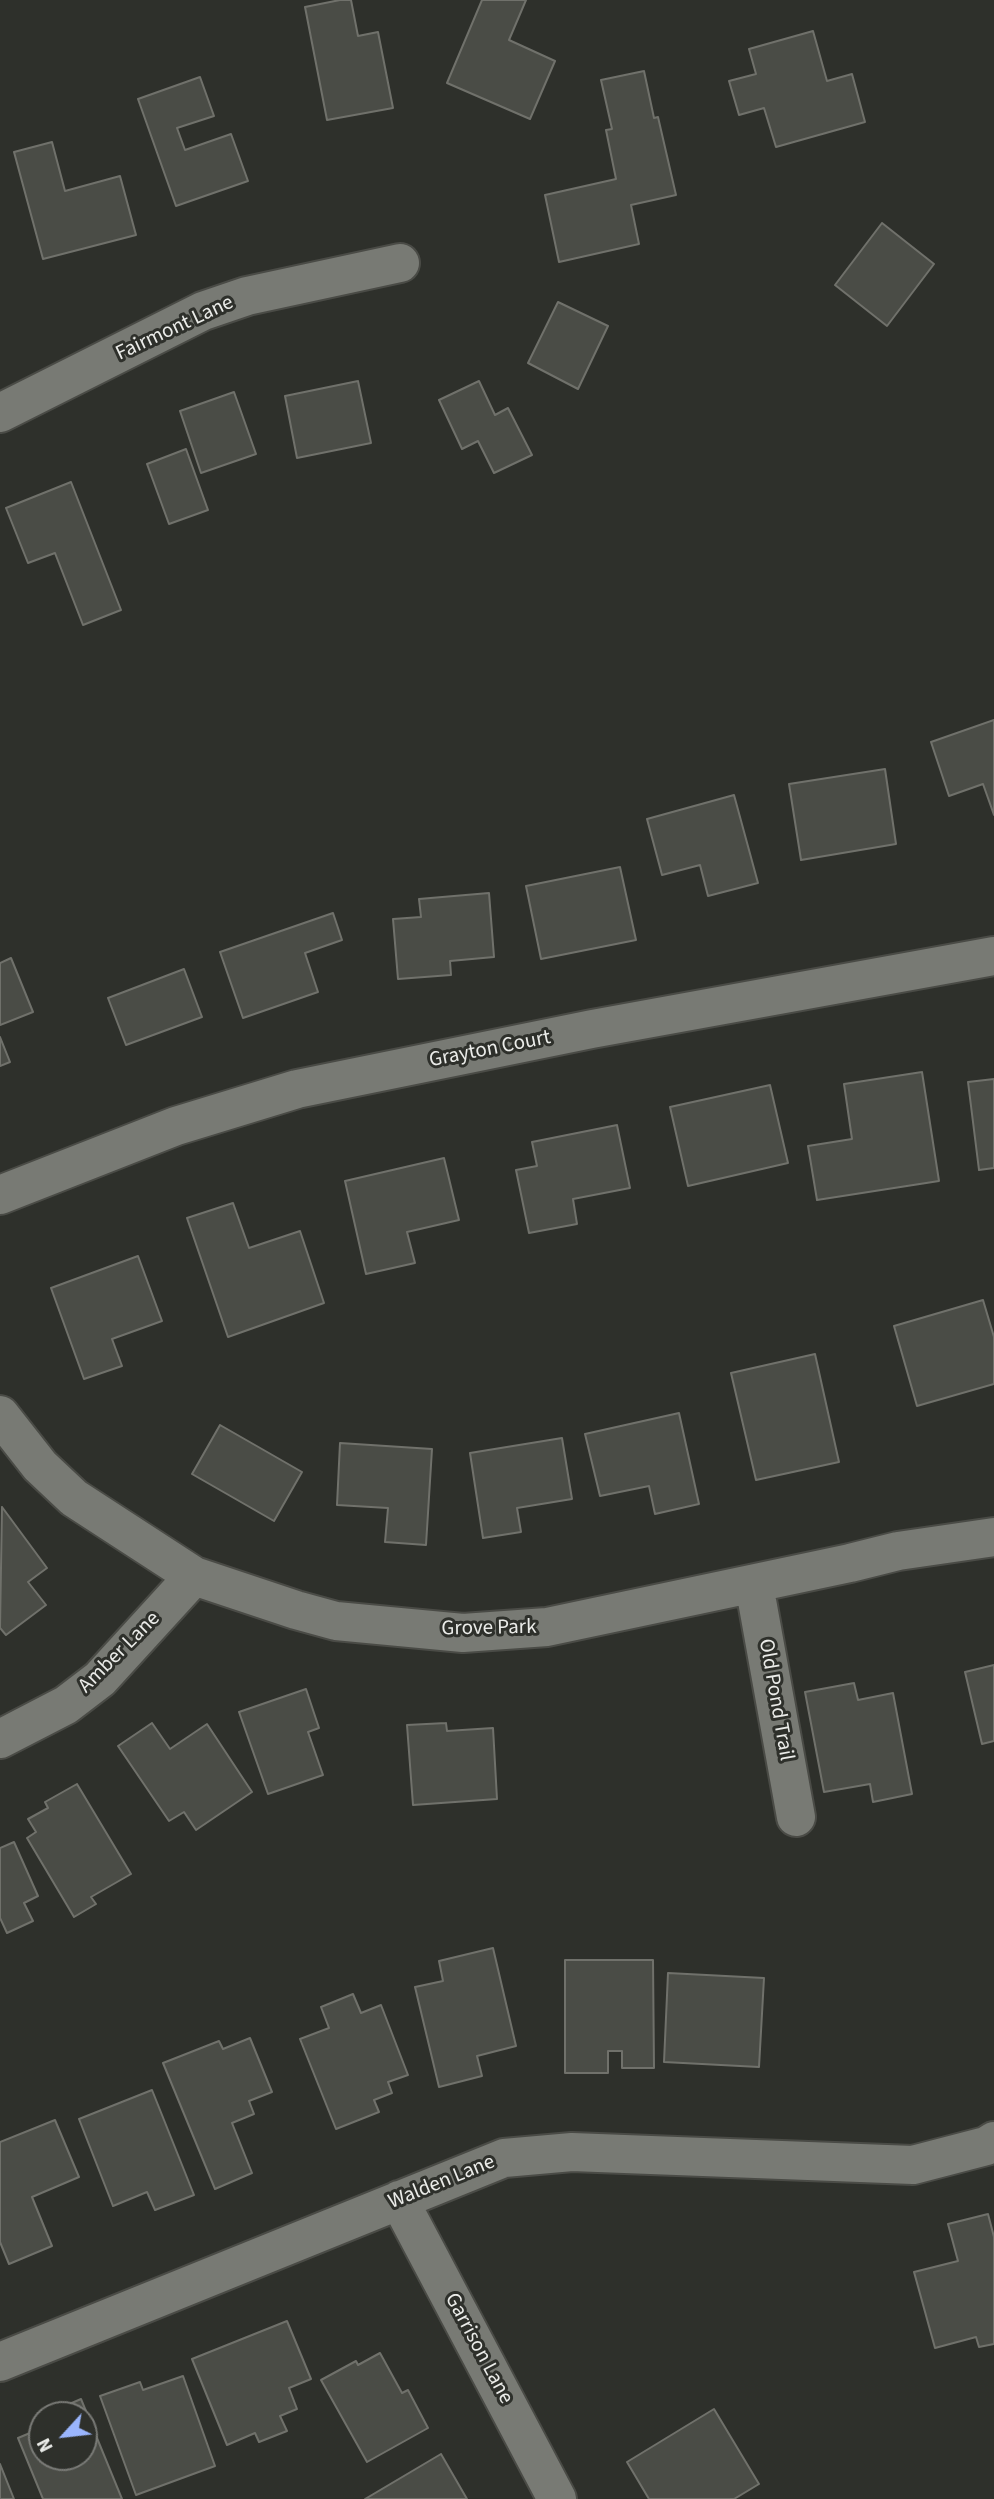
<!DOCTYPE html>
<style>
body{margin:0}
#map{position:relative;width:994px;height:2499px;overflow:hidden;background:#2e302b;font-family:"Source Sans 3",sans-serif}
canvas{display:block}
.north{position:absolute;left:28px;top:2401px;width:70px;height:70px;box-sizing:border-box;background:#2e302b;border:2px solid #7a7b77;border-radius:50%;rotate:243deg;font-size:19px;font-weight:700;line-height:28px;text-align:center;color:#ebece9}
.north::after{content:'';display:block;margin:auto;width:24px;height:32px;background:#9ab5fd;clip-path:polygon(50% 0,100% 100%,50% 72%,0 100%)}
</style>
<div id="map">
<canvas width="994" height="2499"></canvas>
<div class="north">N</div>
</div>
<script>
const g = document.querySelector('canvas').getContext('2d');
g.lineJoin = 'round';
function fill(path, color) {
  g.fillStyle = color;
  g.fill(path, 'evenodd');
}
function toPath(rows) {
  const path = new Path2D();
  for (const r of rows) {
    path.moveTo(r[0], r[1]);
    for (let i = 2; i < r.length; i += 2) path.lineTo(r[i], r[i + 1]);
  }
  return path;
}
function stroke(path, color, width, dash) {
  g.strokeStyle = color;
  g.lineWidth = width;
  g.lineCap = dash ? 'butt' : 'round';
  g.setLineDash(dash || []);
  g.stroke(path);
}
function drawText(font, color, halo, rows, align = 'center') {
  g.font = font + ' "Source Sans 3",sans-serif';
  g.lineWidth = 6;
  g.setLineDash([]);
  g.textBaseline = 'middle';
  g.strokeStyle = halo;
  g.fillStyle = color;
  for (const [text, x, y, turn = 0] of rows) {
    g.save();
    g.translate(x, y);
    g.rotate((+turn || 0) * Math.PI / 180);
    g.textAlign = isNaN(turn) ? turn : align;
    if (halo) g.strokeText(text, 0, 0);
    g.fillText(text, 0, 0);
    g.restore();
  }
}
const building = toPath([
 [340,0,351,0,358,36,378,32,393,108,327,120,305,7,340,0],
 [482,0,526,0,509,40,555,61,530,119,447,83,482,0],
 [813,31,827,81,852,74,865,122,776,147,764,108,739,115,729,81,756,74,749,49,813,31],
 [644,71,654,118,658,117,676,195,631,205,639,244,559,262,545,195,616,179,606,130,612,129,601,80,644,71],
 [200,77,214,116,177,128,185,150,231,134,248,181,176,206,138,99,200,77],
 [52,142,65,191,120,176,136,235,43,259,14,152,52,142],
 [882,223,934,264,887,326,835,285,882,223],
 [558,302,608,326,578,389,528,363,558,302],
 [358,381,371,443,297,458,285,396,358,381],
 [479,381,495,415,508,408,532,455,494,473,478,441,462,449,439,400,479,381],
 [234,392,256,454,201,473,180,411,234,392],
 [186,449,208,510,169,524,147,464,186,449],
 [71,482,121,610,83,625,55,553,28,563,6,508,71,482],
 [994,720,994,815,983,784,949,796,931,742,994,720],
 [885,769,896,844,801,860,789,784,885,769],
 [734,795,758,883,708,896,700,865,662,875,647,819,734,795],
 [620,867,636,940,541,959,526,886,620,867],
 [489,893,494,957,450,961,451,975,398,979,393,919,421,917,419,899,489,893],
 [333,913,342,940,305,953,318,992,243,1018,220,952,333,913],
 [11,958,33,1012,0,1025,0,963,11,958],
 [184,969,202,1017,126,1045,108,998,184,969],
 [0,1037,10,1062,0,1066,0,1037],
 [922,1072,939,1181,817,1200,808,1146,852,1139,844,1084,922,1072],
 [994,1079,994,1168,979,1170,968,1082,994,1079],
 [770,1085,788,1163,688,1186,670,1107,770,1085],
 [617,1125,630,1188,573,1199,577,1224,529,1233,516,1170,537,1166,532,1142,617,1125],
 [444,1158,459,1220,407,1232,415,1263,366,1274,345,1181,444,1158],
 [233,1203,249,1248,300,1231,324,1303,228,1337,187,1218,233,1203],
 [138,1256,162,1321,112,1339,122,1366,84,1379,51,1288,138,1256],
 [983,1300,994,1337,994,1384,917,1406,894,1326,983,1300],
 [815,1354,839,1462,756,1480,731,1373,815,1354],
 [679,1413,699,1504,655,1514,649,1486,600,1496,585,1434,679,1413],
 [220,1425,302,1472,274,1521,192,1474,220,1425],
 [562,1438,572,1499,517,1508,521,1532,483,1538,470,1453,562,1438],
 [340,1443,432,1449,426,1545,385,1542,388,1508,337,1505,340,1443],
 [2,1507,47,1568,28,1582,46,1605,6,1635,0,1628,2,1507],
 [994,1665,994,1741,982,1744,965,1672,994,1665],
 [854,1683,858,1700,893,1693,912,1794,873,1802,870,1784,824,1792,805,1692,854,1683],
 [306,1689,319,1728,308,1732,323,1775,268,1794,239,1712,306,1689],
 [152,1723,170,1749,207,1724,252,1792,196,1830,184,1812,169,1821,118,1746,152,1723],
 [446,1723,447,1731,493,1728,497,1799,413,1805,407,1725,446,1723],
 [77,1784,131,1874,91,1897,96,1904,74,1917,27,1838,36,1832,28,1819,48,1808,45,1802,77,1784],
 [14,1842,38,1896,24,1903,33,1921,7,1933,0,1918,0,1848,14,1842],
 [493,1948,516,2046,477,2056,482,2076,439,2087,415,1987,443,1981,439,1961,493,1948],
 [565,1960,653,1960,654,2068,622,2068,622,2051,608,2051,608,2073,565,2073,565,1960],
 [668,1973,764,1978,759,2067,664,2062,668,1973],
 [353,1994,361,2013,381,2005,408,2075,388,2082,392,2093,374,2100,379,2112,336,2129,300,2039,329,2028,321,2007,353,1994],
 [250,2038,272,2092,249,2101,254,2114,232,2123,252,2173,215,2189,163,2063,219,2041,223,2049,250,2038],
 [152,2090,194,2195,155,2210,147,2192,113,2206,79,2119,152,2090],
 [55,2120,79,2177,32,2197,52,2246,9,2264,0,2242,0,2142,55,2120],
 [988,2214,994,2237,994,2344,979,2347,976,2337,935,2348,914,2272,958,2261,948,2224,988,2214],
 [287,2321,311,2379,289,2388,297,2409,280,2416,287,2431,259,2442,255,2433,227,2445,192,2359,287,2321],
 [380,2353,402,2393,408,2390,428,2428,367,2462,321,2380,356,2361,358,2365,380,2353],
 [183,2376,215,2466,136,2495,100,2396,140,2382,143,2390,183,2376],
 [81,2399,122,2499,43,2499,18,2438,42,2428,42,2457,84,2457,84,2415,44,2415,81,2399],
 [714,2409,759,2484,734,2499,649,2499,627,2462,714,2409],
 [441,2454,467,2499,365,2499,441,2454],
 [0,2464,14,2499,0,2499,0,2464]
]);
fill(building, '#4a4c46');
stroke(building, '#70716b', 2);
const minor = toPath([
 [0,413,203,311,247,296,400,263],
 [0,1195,176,1126,297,1089,592,1029,994,956],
 [0,1415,40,1466,74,1498,194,1576,296,1610,336,1621,463,1633,547,1627,850,1563,898,1551,994,1537],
 [754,1584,796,1817],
 [0,1739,66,1705,100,1679,194,1576],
 [399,2200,557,2499],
 [0,2362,504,2158,572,2152,913,2165,986,2146,994,2141]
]);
stroke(minor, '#4a4b46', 42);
stroke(minor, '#787a74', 38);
drawText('21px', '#ebece9', '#2e302b', [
 ["Fairmont Lane",175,329,-25],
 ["Grayton Court",490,1050,-11],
 ["Grove Park",489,1629,-1],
 ["Amber Lane",120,1653,-45],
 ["Old Pond Trail",775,1700,80],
 ["Walden Lane",442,2183,-22],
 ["Garrison Lane",478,2349,62]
]);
</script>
